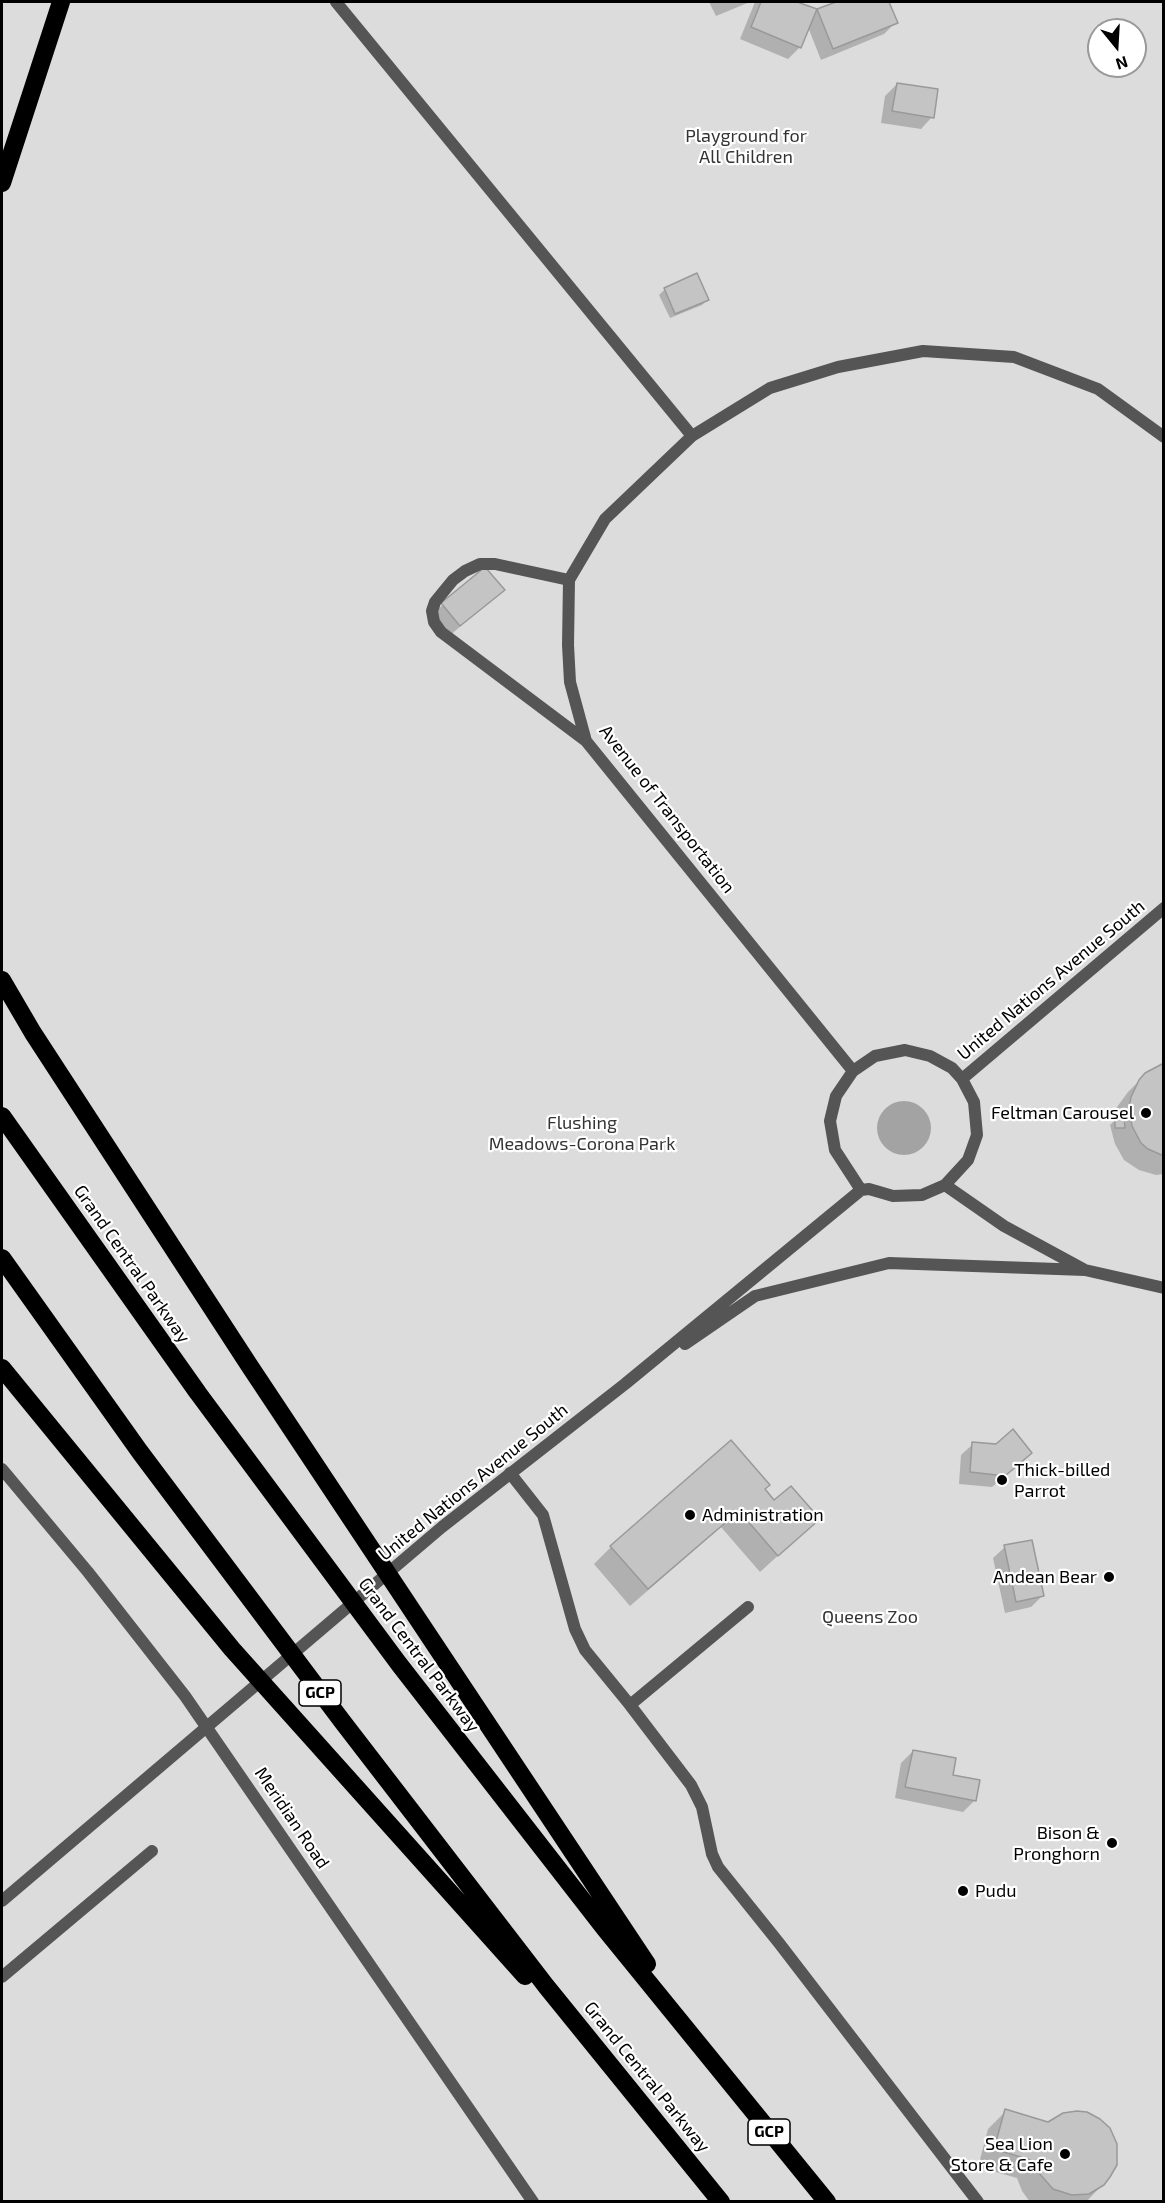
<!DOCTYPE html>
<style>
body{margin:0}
#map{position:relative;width:1165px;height:2203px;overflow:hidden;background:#fff;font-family:"Exo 2",sans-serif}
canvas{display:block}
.frame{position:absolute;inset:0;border:3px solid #000;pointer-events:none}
.north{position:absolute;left:1087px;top:18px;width:60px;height:60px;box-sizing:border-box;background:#fff;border:2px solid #999;border-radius:50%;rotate:162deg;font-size:16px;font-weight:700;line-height:24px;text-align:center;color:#000}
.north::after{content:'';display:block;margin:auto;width:21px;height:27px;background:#000;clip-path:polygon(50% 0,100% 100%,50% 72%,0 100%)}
</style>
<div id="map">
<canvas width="1165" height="2203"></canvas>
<div class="frame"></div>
<div class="north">N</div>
</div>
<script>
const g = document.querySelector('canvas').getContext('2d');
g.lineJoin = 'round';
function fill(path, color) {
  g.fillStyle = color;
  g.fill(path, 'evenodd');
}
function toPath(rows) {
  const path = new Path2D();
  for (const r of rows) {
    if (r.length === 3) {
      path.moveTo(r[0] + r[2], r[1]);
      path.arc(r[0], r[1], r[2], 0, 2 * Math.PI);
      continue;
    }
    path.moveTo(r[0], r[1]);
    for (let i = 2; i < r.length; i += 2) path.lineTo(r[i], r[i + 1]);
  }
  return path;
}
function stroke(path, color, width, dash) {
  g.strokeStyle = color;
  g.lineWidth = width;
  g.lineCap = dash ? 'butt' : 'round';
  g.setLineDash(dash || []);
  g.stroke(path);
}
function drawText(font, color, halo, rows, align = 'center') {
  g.font = font + ' "Exo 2",sans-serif';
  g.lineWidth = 4.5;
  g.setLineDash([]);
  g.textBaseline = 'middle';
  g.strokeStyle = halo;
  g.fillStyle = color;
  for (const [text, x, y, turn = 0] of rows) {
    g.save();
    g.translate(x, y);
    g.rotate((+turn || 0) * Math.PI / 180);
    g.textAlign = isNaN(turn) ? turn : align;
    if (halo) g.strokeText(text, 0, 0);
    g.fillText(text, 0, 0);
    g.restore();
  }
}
fill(toPath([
 [2,2,1163,2,1163,2201,2,2202],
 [1099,30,1135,30,1135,66,1099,66]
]), '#dcdcdc');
fill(toPath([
 [904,1128,27]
]), '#a3a3a3');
fill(toPath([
 [709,2,750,2,716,16],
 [755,2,793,2,817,11,840,2,887,2,896,22,884,34,821,60,808,27,800,47,788,59,740,39],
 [897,84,932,117,921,129,881,123,885,96],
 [665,289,707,300,702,305,670,318,659,295],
 [485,569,503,590,448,637,430,616],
 [1164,1066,1164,1174,1156,1175,1139,1170,1124,1160,1115,1144,1110,1125,1113,1122,1117,1107,1128,1092,1146,1074],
 [973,1444,1019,1464,992,1487,959,1484,961,1455],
 [763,1490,774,1502,818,1519,760,1572,721,1527,630,1606,594,1564,611,1547],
 [1005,1547,1042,1596,1031,1607,1005,1613,993,1558],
 [913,1751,951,1776,975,1800,963,1812,895,1798,901,1763],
 [1006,2111,1103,2184,1086,2202,1030,2202,1022,2191,1017,2178,978,2167,988,2129]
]), '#0003');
const building = toPath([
 [761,2,797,2,817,9,801,48,751,27,761,2],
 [836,2,889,2,898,23,833,49,817,9,836,2],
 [897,83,938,89,934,118,892,111,897,83],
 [697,273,709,300,675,314,664,288,697,273],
 [485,567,505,590,460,626,441,603,485,567],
 [1164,1063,1164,1156,1148,1149,1141,1143,1132,1126,1129,1108,1131,1097,1139,1080,1145,1073,1164,1063],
 [1124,1118,1125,1128,1115,1128,1115,1119,1124,1118],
 [1013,1429,1032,1453,1005,1476,970,1472,972,1442,996,1444,1013,1429],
 [731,1440,770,1485,765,1489,774,1500,791,1486,820,1519,778,1556,739,1511,648,1589,610,1546,731,1440],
 [1032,1540,1044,1596,1016,1602,1004,1545,1032,1540],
 [913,1750,956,1758,953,1775,980,1780,976,1801,905,1787,913,1750],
 [1005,2109,1048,2122,1063,2113,1077,2111,1087,2112,1100,2119,1110,2128,1117,2144,1117,2165,1110,2177,1104,2185,1089,2194,1072,2195,1053,2189,1039,2173,1034,2161,994,2149,1005,2109]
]);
fill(building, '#c4c4c4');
stroke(building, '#999', 1.5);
stroke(toPath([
 [510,1473,543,1515,575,1629,585,1650,630,1705,691,1785,702,1807,712,1854,718,1867,779,1943,978,2202],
 [630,1705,748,1607]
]), '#555', 12);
stroke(toPath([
 [336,2,692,436],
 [569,580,495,564,480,564,465,571,453,580,435,602,432,611,434,622,441,632,586,741],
 [905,1050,930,1056,952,1068,962,1079,974,1102,977,1135,968,1160,945,1185,922,1195,893,1196,869,1189,861,1190,835,1150,830,1121,836,1096,853,1071,875,1056,905,1050],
 [853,1071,586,741,570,682,568,645,569,580,605,519,692,436,770,388,838,367,923,351,1014,357,1098,389,1164,437],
 [962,1079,1164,908],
 [945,1185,1004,1226,1085,1270,1164,1288],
 [685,1344,755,1296,889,1263,1085,1270],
 [2,1901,442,1527,625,1384,861,1190],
 [2,1977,152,1851]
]), '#555', 12);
stroke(toPath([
 [2,1469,88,1572,185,1696,533,2202]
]), '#555', 12);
stroke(toPath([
 [2,183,61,2],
 [2,980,33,1033,249,1365,647,1964],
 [2,1116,198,1393,399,1664,605,1929,827,2202],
 [2,1258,140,1452,342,1721,546,1986,721,2202],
 [2,1368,232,1649,525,1976]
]), '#000', 18);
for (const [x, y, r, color] of [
 [1146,1113,6,"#000"],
 [1002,1480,6,"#000"],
 [690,1515,6,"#000"],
 [1109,1577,6,"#000"],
 [1112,1843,6,"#000"],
 [963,1891,6,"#000"],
 [1065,2154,6,"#000"]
]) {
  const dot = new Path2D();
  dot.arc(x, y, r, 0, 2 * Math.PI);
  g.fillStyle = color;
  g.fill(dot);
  stroke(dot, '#fff', 2);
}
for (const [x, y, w] of [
 [320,1693,42],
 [769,2132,42]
]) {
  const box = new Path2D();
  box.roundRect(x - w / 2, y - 13, w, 26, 4.5);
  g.fillStyle = '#fff';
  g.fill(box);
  stroke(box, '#000', 1.5);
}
drawText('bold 16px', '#000', null, [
 ["GCP",320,1693],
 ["GCP",769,2132]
]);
drawText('18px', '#333', '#fff', [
 ["Playground for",746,136],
 ["All Children",746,157],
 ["Flushing",582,1123],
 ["Meadows-Corona Park",582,1144],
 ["Queens Zoo",870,1617]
]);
drawText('18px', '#000', '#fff', [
 ["Avenue of Transportation",667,809,52],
 ["United Nations Avenue South",1051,980,-40],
 ["Grand Central Parkway",132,1264,55],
 ["United Nations Avenue South",473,1482,-39],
 ["Grand Central Parkway",419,1655,53],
 ["Meridian Road",292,1818,56],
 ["Grand Central Parkway",647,2077,51]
]);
drawText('18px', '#000', '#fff', [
 ["Feltman Carousel",1134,1113],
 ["Thick-billed",1014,1470,"left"],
 ["Parrot",1014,1491,"left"],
 ["Administration",702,1515,"left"],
 ["Andean Bear",1097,1577],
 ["Bison &",1100,1833],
 ["Pronghorn",1100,1854],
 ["Pudu",975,1891,"left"],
 ["Sea Lion",1053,2144],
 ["Store & Cafe",1053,2165]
], 'right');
</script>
